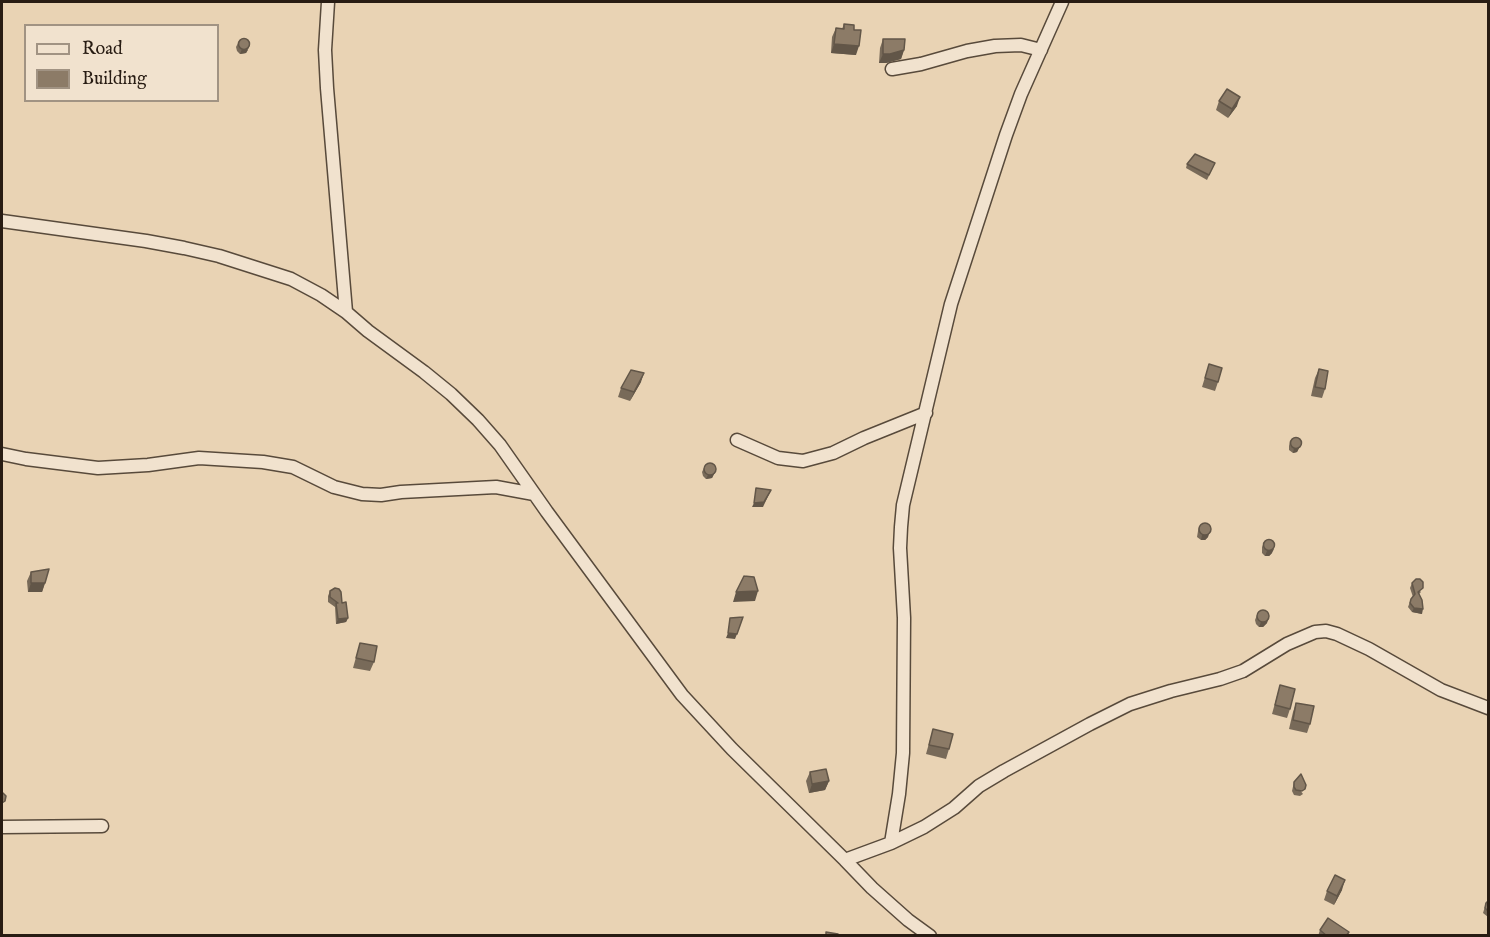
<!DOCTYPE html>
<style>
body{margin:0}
#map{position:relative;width:1490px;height:937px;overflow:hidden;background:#e9d3b4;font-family:"IM FELL English",serif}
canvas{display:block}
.frame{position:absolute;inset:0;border:3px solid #281c13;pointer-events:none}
.legend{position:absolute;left:24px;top:24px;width:195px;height:78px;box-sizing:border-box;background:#f1e2ce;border:2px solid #a19383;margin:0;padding:8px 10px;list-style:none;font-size:18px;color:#281c13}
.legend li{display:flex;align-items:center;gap:12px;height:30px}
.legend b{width:30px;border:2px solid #a19383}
</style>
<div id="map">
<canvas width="1490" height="937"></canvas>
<div class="frame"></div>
<ul class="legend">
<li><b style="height:8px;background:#f1e2ce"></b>Road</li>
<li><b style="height:16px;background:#8c7b67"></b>Building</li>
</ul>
</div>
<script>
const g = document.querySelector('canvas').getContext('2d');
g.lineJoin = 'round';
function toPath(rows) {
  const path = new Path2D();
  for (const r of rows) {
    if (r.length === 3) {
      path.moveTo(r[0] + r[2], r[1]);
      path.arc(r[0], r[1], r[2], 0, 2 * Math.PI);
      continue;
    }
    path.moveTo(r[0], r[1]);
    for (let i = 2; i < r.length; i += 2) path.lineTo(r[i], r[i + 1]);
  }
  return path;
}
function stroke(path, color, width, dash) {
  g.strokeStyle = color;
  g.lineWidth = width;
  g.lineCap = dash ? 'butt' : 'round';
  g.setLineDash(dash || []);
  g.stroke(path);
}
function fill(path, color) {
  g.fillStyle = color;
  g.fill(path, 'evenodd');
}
const minor = toPath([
 [328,2,325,50,327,88,346,312],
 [892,69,921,64,967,51,995,46,1021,45,1041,50],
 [2,221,146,241,184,248,219,256,291,279,321,295,346,312,368,331,424,372,451,394,478,420,500,445,547,512,682,695,732,749,845,860,872,888,908,920,930,936],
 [737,440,778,458,803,461,833,453,864,438,926,413],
 [2,454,26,459,98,468,148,465,199,458,263,462,293,467,334,487,362,494,381,495,401,492,496,487,534,494],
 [2,827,102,826],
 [891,843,899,794,903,753,904,618,900,548,901,527,903,505,951,304,1006,135,1021,94,1062,2],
 [845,860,891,843,924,827,954,808,979,786,1004,771,1090,724,1130,704,1171,691,1220,679,1243,671,1287,644,1315,632,1326,631,1337,634,1369,649,1441,690,1488,708]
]);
stroke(minor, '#584a3b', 15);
stroke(minor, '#f1e2ce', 12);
fill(toPath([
 [844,24,854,30,856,55,831,53,832,37,836,28,842,29],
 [883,39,904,50,901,59,886,63,879,63,880,48],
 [238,43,248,50,246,53,240,54,237,51,236,47],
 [1219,101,1237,106,1228,118,1216,110],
 [1215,163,1207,180,1186,168,1187,164],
 [1209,364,1218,382,1215,391,1202,387],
 [1319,369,1325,389,1322,398,1311,396,1315,378],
 [641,382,630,401,618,397,621,388],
 [1290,441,1300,446,1297,452,1293,453,1289,450,1289,446],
 [704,468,716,470,712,478,706,479,703,476,702,472],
 [1199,526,1209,533,1208,537,1205,540,1201,540,1197,537,1198,531],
 [1264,542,1272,553,1269,556,1265,556,1262,553,1262,547],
 [31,572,45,583,42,592,28,592,27,581],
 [1412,583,1421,592,1419,594,1422,614,1412,612,1408,607,1411,599,1413,597,1410,588],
 [330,591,342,603,348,618,346,622,336,624,335,607,328,602,328,596],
 [1257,615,1267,623,1263,627,1259,627,1256,624,1255,620],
 [360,643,374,662,370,671,353,668],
 [1280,685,1290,709,1287,718,1272,714],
 [1296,703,1310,724,1307,733,1289,729,1293,712],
 [933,729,949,749,946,759,926,754],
 [810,772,829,781,825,790,809,793,806,781],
 [1294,782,1303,794,1300,796,1294,795,1292,791],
 [1342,890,1334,905,1324,900,1327,891],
 [1488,901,1488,917,1483,913,1486,903],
 [1320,930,1349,932,1347,936,1318,936]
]), '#786a59');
fill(toPath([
 [834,44,859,46,856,55,831,53],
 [250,45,246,53,240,54,242,49],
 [904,50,901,59,886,63,879,63,883,54],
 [1240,97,1237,106,1228,118,1232,109],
 [644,373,641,382,630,401,634,392],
 [1300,446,1297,452,1293,453,1294,448],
 [716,470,712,478,706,479,708,475],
 [771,490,763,507,752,507,754,503],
 [1209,533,1208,537,1205,540,1201,540,1202,535],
 [1274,549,1272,553,1269,556,1265,556,1267,551],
 [31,583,45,583,42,592,28,592],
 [758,591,755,601,733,602,736,592],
 [1414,608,1423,609,1422,614,1412,612],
 [348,618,346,622,336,624,338,619],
 [1269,618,1267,623,1263,627,1259,627,1261,622],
 [728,633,737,634,735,639,726,638],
 [829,781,825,790,809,793,812,784],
 [1345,880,1342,890,1334,905,1337,896]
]), '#625648');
const building = toPath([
 [844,24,854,25,854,30,861,30,859,46,834,44,836,28,844,29,844,24],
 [244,44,5.5],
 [883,39,905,39,904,50,890,54,883,54,883,39],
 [1227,89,1240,97,1232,109,1219,101,1227,89],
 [1195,154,1215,163,1209,175,1187,164,1195,154],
 [1209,364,1222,368,1218,382,1205,378,1209,364],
 [1319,369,1328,371,1325,389,1315,387,1319,369],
 [631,370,644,373,634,392,621,388,631,370],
 [1296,443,5.5],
 [710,469,6],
 [756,488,771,490,764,502,754,503,756,488],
 [1205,529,6],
 [1269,545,5.5],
 [49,569,45,583,31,583,31,572,49,569],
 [744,576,754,577,758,591,736,592,744,576],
 [1416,579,1420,579,1423,582,1423,588,1418,592,1422,600,1423,609,1414,608,1410,603,1411,599,1415,594,1412,583,1416,579],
 [335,588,339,589,341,592,342,603,346,602,348,618,338,619,336,603,338,603,330,597,330,591,335,588],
 [1263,616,6],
 [743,617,737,634,728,633,730,618,743,617],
 [360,643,377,646,374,662,356,658,360,643],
 [1280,685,1295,689,1290,709,1275,705,1280,685],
 [1296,703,1314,706,1310,724,1293,720,1296,703],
 [933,729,953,734,949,749,929,745,933,729],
 [826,769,829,781,812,784,810,772,826,769],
 [1301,774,1306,785,1305,789,1302,791,1296,790,1294,787,1294,782,1301,774],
 [2,793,3,793,6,796,5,801,2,803,2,793],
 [1335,875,1345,880,1337,896,1327,891,1335,875],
 [1488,901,1488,911,1485,908,1486,903,1488,901],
 [1328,918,1349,932,1346,936,1327,936,1320,930,1328,918],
 [826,932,838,934,838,936,826,936,826,932]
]);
fill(building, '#8c7b67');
stroke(building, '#625648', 1.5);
</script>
